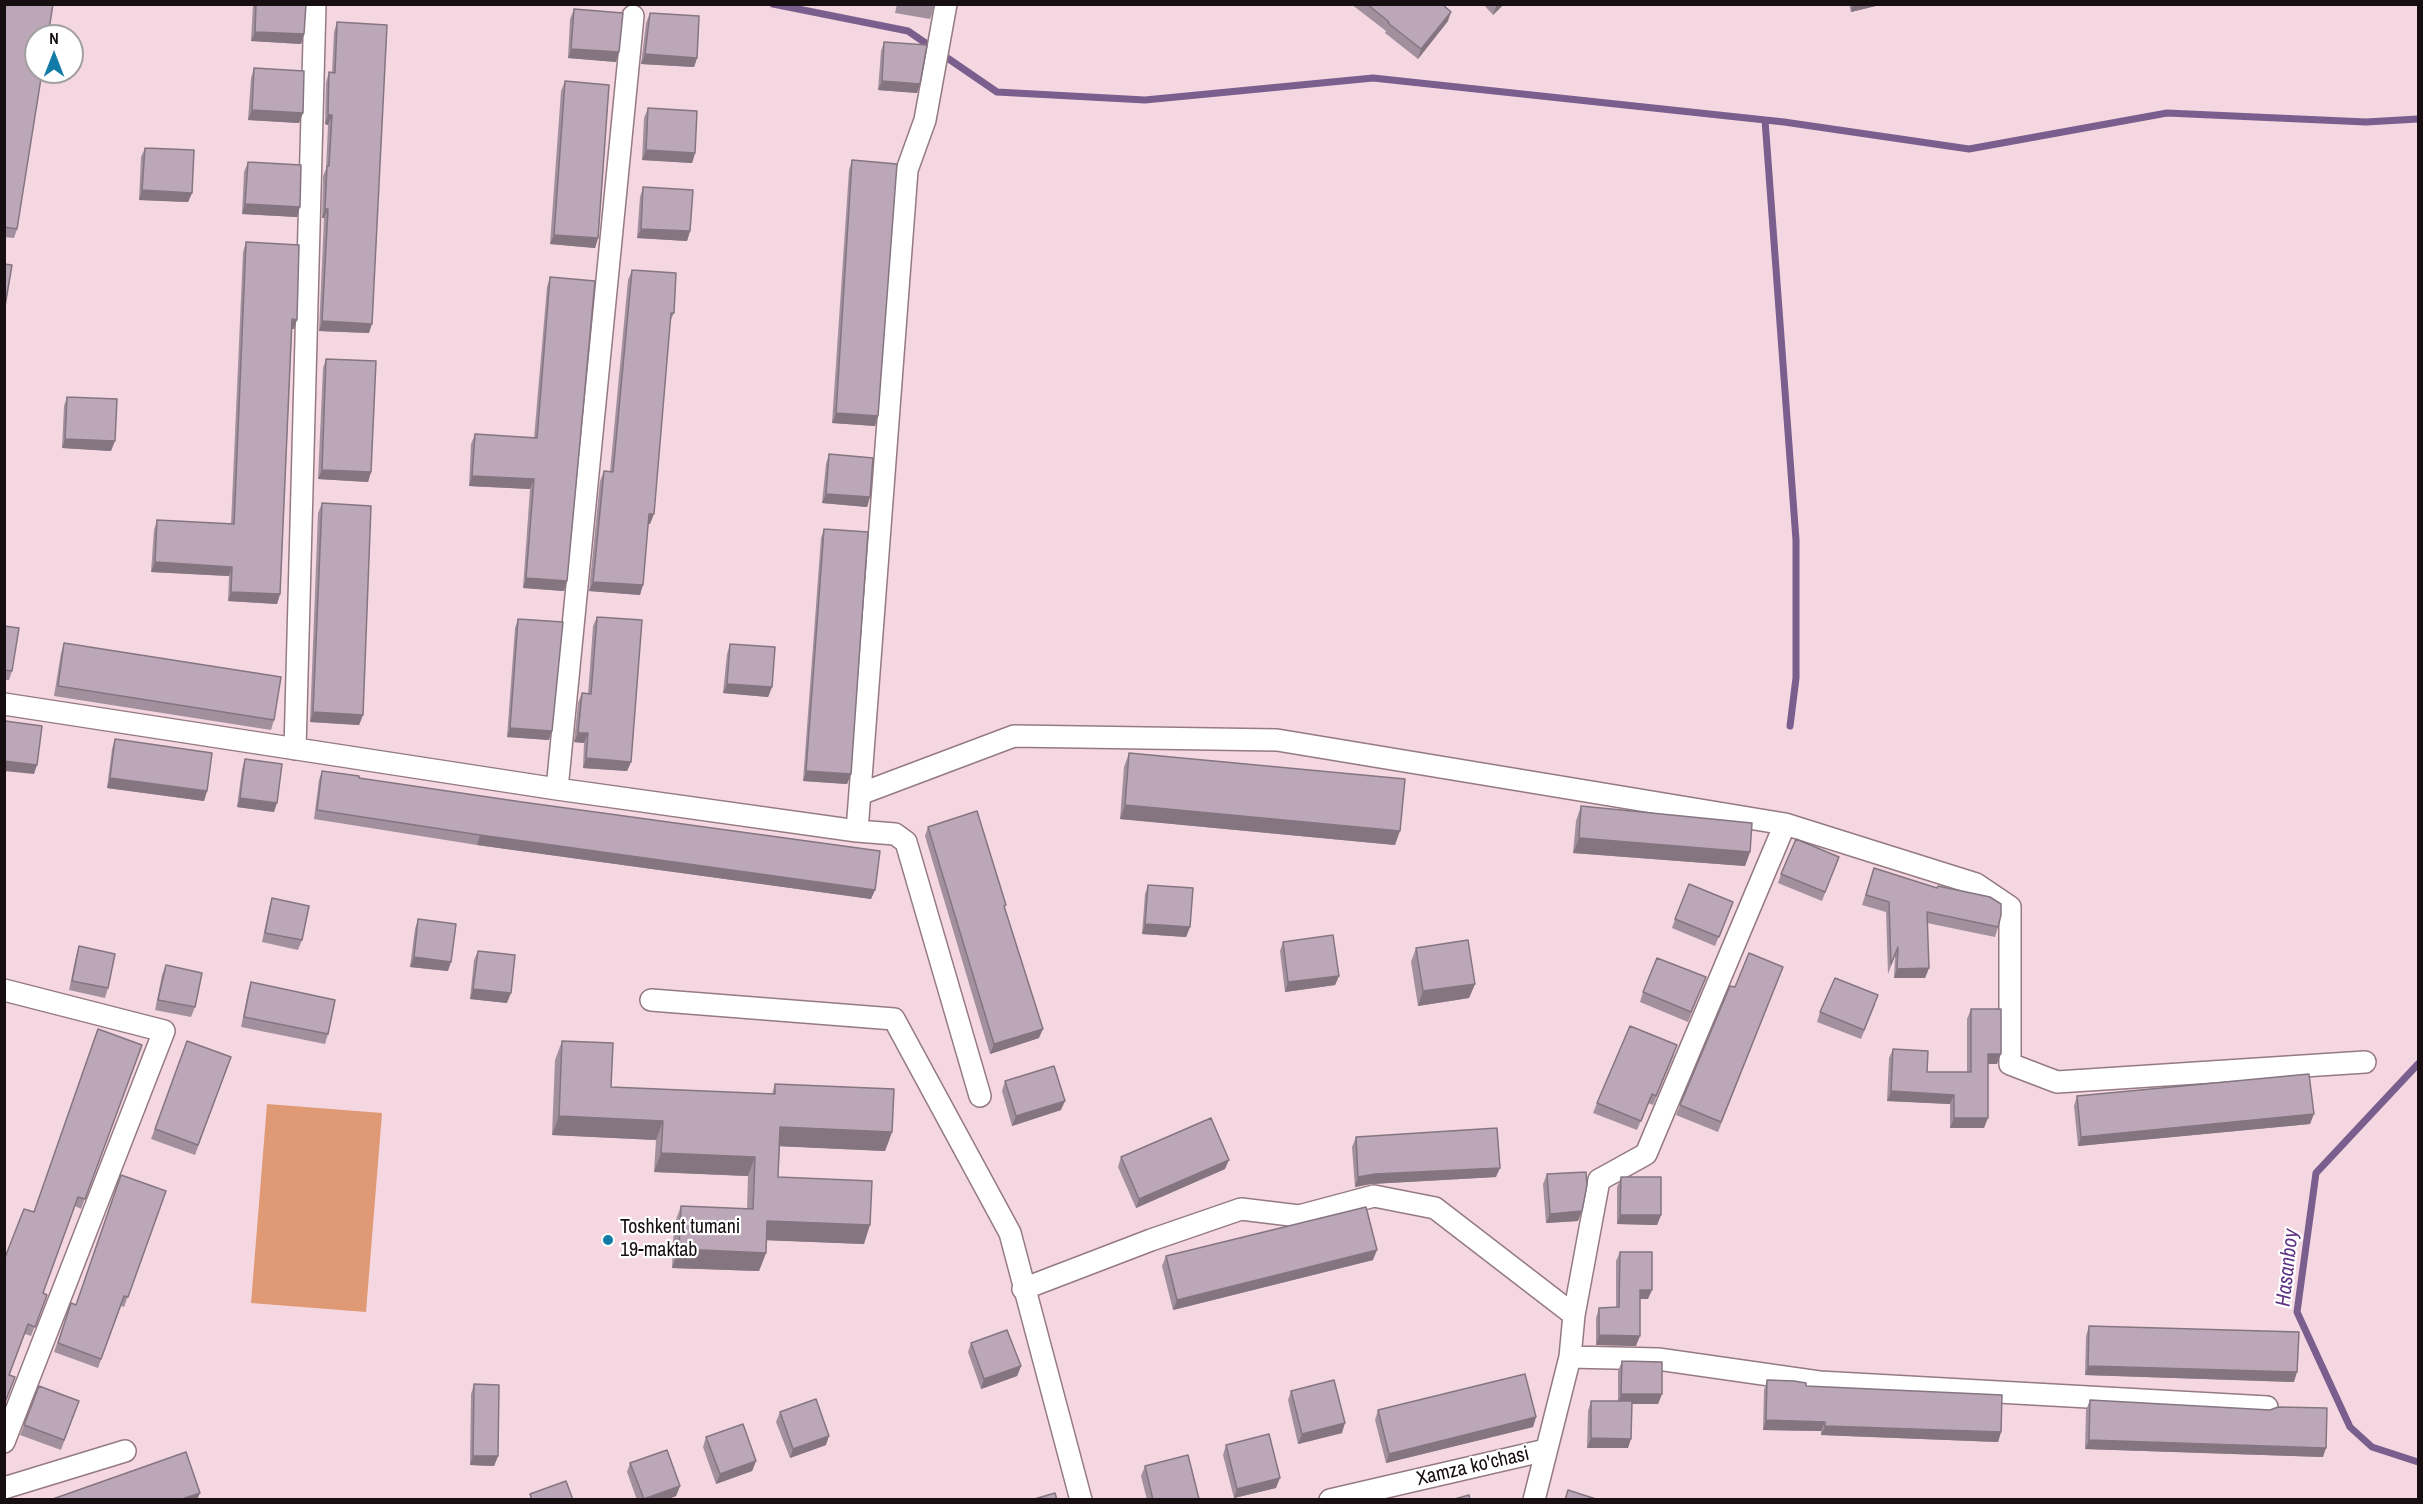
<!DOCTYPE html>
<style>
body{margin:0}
#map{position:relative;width:2423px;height:1504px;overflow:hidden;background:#f4d7e0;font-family:"Archivo Narrow",sans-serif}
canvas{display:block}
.frame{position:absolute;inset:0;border:6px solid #170e11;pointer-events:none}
.north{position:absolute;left:24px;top:24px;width:60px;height:60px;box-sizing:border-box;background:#fff;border:2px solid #a29fa0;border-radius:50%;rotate:0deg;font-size:16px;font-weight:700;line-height:24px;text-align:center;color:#170e11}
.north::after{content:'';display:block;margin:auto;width:21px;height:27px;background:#137ca6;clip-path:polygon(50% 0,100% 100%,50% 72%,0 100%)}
</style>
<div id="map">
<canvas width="2423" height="1504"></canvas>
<div class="frame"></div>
<div class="north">N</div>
</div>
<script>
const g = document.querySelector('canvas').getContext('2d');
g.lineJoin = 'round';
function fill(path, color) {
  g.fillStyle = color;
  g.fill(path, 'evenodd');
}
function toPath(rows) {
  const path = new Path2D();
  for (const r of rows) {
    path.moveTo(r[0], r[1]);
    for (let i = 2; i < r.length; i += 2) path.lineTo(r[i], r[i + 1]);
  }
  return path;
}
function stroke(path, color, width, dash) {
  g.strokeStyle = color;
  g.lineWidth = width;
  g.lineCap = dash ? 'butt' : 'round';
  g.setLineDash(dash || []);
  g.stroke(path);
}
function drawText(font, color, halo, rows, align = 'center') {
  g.font = font + ' "Archivo Narrow",sans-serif';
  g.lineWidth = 4.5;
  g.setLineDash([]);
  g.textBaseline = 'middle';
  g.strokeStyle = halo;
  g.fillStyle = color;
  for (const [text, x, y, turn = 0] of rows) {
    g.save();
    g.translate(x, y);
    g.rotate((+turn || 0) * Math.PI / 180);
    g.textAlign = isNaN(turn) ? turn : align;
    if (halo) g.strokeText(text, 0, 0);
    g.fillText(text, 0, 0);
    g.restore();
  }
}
fill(toPath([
 [267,1104,382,1113,366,1312,251,1303]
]), '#df9a75');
stroke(toPath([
 [773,4,908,31,997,92,1145,100,1373,78,1784,122,1969,149,2167,113,2366,122,2418,119],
 [1765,120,1796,540,1796,678,1790,726],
 [2418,1064,2316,1173,2297,1312,2350,1427,2372,1447,2418,1462]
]), '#7a5e8e', 7);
const street = toPath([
 [4,704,557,789,857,831,895,834,906,842,980,1096],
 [295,749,315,4],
 [557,789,633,16],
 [860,794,1014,736,1277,740,1785,824,1976,884,2010,907,2010,1064,2057,1082,2365,1062],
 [857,831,907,170,925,120,946,4],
 [4,990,164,1031,4,1442],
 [651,1000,894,1019,1010,1233,1081,1500],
 [1023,1289,1151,1240,1241,1209,1299,1216,1374,1196,1435,1208,1574,1315],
 [1570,1357,1658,1359,1819,1382,2267,1407],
 [4,1488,125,1451],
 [1330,1500,1546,1450],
 [1534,1500,1570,1357,1574,1315,1599,1180,1646,1154,1785,824]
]);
stroke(street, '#957a82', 24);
stroke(street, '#fff', 21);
fill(toPath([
 [4,4,53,4,17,229,14,238,4,237],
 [253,4,306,4,304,34,301,44,251,41],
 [897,4,936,4,930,19,895,13],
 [1351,4,1442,4,1448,21,1418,59,1385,33,1386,31],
 [1483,4,1504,4,1493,15],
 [1849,4,1884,4,1851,12],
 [574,9,616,62,568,58,570,19],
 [650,13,697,58,694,67,641,64,646,23],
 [337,22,369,333,319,331,324,218,322,218,323,176,326,169,328,125,325,124,326,82,329,72,332,73,334,32],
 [884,42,920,84,917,93,878,90,881,51],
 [254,68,303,113,299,123,248,120,251,78],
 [565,81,598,238,595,248,550,244,561,91],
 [648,108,695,153,692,163,642,160,644,118],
 [145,148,192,193,188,202,139,200,141,157],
 [852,160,878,416,875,426,832,423,849,170],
 [248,162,297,217,242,214,244,172],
 [643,187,690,231,687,241,637,238,640,197],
 [246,242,294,329,292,329,280,594,277,604,228,601,229,576,151,572,154,530,157,520,231,524,243,252],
 [632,270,674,313,670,322,650,524,648,524,640,595,589,591,600,481,604,471,610,472,628,280],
 [550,277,564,591,523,588,530,489,469,486,471,444,475,434,534,438,547,287],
 [326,359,371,472,368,482,318,479,323,368],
 [67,397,111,451,62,448,64,406],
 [829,454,870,497,867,507,822,503,826,464],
 [322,503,363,715,359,725,310,722,318,513],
 [824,529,851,774,847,784,803,781,821,538],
 [597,617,631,762,627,771,583,768,584,743,574,742,578,703,582,693,588,694,593,626],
 [518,619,549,740,507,737,515,628],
 [4,626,12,671,9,680,4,680],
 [64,643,274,720,271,730,54,696,61,653],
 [730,644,772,687,768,697,723,693,727,654],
 [115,739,207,791,204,801,107,788,112,749],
 [1129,753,1395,845,1120,819,1124,767],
 [245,759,274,812,237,807,242,769],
 [322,771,359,778,875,890,871,899,477,845,314,819,319,780],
 [1581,806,1750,852,1745,866,1573,853,1576,821],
 [928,827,1005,908,1039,1038,990,1054,925,836],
 [1839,857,1822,901,1778,883,1781,874],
 [1874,868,1998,927,1995,937,1927,923,1929,968,1925,978,1894,978,1895,956,1888,974,1886,912,1862,905],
 [1148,885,1190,927,1186,937,1142,934,1145,894],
 [272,898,302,940,298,950,262,942,269,908],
 [1733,902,1715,946,1672,928,1675,919],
 [418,919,448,971,410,967,415,929],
 [1283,942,1339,976,1335,985,1285,992,1280,951],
 [79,946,108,988,105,998,69,990,76,956],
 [1416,948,1475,984,1469,998,1418,1006,1411,962],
 [478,951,507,1003,470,999,474,960],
 [166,965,195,1007,191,1017,155,1010,162,975],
 [1783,967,1718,1132,1676,1115,1680,1105,1735,987],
 [1706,977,1688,1022,1640,1002,1643,992],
 [251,982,328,1034,325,1044,241,1027,248,992],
 [1875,1005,1861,1039,1817,1022,1820,1012],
 [1971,1009,1997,1064,1988,1064,1984,1128,1950,1128,1950,1104,1887,1101,1889,1058,1893,1049,1927,1072,1967,1072,1967,1019],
 [187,1041,231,1057,195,1155,151,1139],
 [562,1041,611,1087,772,1094,775,1084,892,1132,885,1151,780,1146,778,1177,864,1244,766,1240,766,1253,759,1271,672,1268,674,1225,681,1206,747,1209,748,1176,654,1172,656,1140,552,1135,555,1060],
 [142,1045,81,1209,75,1206,43,1293,47,1295,31,1336,25,1334,9,1375,4,1406,34,1212],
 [1674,1055,1653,1105,1648,1103,1637,1130,1593,1113,1597,1103],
 [1005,1081,1061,1110,1012,1126,1002,1091],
 [2077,1096,2310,1124,2078,1146,2074,1106],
 [1356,1137,1496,1177,1371,1184,1355,1187,1352,1147],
 [1121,1157,1225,1169,1136,1208,1118,1167],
 [1547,1174,1578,1221,1546,1223,1543,1184],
 [1621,1177,1661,1215,1657,1225,1617,1224,1617,1187],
 [166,1191,124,1307,121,1306,98,1368,54,1352,71,1303,75,1305],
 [1620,1252,1648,1299,1640,1299,1636,1346,1596,1345,1596,1318,1599,1308,1616,1308,1616,1261],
 [1166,1256,1373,1260,1173,1310,1162,1266],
 [2089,1326,2294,1382,2085,1375,2086,1336],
 [971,1343,1021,1366,1017,1376,981,1389,968,1352],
 [1622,1361,1662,1394,1658,1404,1632,1404,1628,1448,1587,1448,1588,1411,1591,1401,1618,1401,1618,1371],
 [1767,1380,1806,1386,2001,1432,1998,1442,1821,1435,1821,1431,1763,1430,1764,1390],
 [474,1384,498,1456,494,1466,470,1465,471,1394],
 [39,1386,79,1401,61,1450,20,1435],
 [1291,1391,1342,1433,1298,1444,1288,1400],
 [2090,1400,2323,1457,2085,1449,2086,1410],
 [1378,1410,1536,1417,1533,1427,1386,1463,1375,1420],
 [780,1412,826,1445,790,1458,776,1422],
 [706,1437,756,1461,752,1471,716,1484,703,1447],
 [1226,1445,1276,1488,1234,1498,1223,1455],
 [630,1463,680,1486,676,1496,666,1500,637,1500,627,1472],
 [1145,1466,1199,1499,1198,1500,1147,1500,1141,1476]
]), '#a2909e');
fill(toPath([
 [1497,4,1504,4,1493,15],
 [1853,4,1884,4,1851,12],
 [1451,12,1448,21,1418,59,1421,49],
 [255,32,304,34,301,44,251,41],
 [571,49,619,52,616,62,568,58],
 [645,54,697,58,694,67,641,64],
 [882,81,920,84,917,93,878,90],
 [252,110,303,113,299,123,248,120],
 [328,115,332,115,328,125,325,124],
 [646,150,695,153,692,163,642,160],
 [142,190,192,193,188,202,139,200],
 [245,204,300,207,297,217,242,214],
 [325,209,328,209,324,218,322,218],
 [641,229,690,231,687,241,637,238],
 [554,235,598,238,595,248,550,244],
 [292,319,297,320,294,329,289,329],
 [322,321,372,324,369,333,319,331],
 [836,413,878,416,875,426,832,423],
 [65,439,115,441,111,451,62,448],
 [322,470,371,472,368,482,318,479],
 [472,476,534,479,530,489,469,486],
 [826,494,870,497,867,507,822,503],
 [649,514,654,514,650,524,645,523],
 [155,562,232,567,229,576,151,572],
 [526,578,567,581,564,591,523,588],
 [593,582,643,585,640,595,589,591],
 [231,592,280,594,277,604,228,601],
 [727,684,772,687,768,697,723,693],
 [313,712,363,715,359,725,310,722],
 [510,728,552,731,549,740,507,737],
 [578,733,588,733,584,743,574,742],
 [586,758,631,762,627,771,583,768],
 [4,761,37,765,34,774,4,771],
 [806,771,851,774,847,784,803,781],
 [110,778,207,791,204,801,107,788],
 [240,798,277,803,274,812,237,807],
 [1125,805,1400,831,1395,845,1120,819],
 [480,835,875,890,871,899,477,845],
 [1579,838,1750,852,1745,866,1573,853],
 [1145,924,1190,927,1186,937,1142,934],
 [414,957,451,962,448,971,410,967],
 [1929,968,1925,978,1894,978,1897,969],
 [1339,976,1335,985,1285,992,1288,982],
 [1475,984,1469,998,1418,1006,1423,991],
 [473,989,511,993,507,1003,470,999],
 [1043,1029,1039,1038,990,1054,994,1044],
 [1988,1054,2001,1054,1997,1064,1984,1064],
 [1891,1091,1954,1095,1950,1104,1887,1101],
 [1065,1101,1061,1110,1012,1126,1016,1116],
 [2314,1114,2310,1124,2078,1146,2081,1137],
 [559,1116,663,1121,656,1140,552,1135],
 [1954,1118,1988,1118,1984,1128,1950,1128],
 [780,1127,892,1132,885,1151,774,1146],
 [661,1153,755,1157,748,1176,654,1172],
 [1229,1160,1225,1169,1136,1208,1139,1199],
 [1500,1168,1496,1177,1371,1184,1355,1187,1358,1177,1375,1174],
 [1582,1211,1578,1221,1546,1223,1550,1214],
 [1620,1215,1661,1215,1657,1225,1617,1224],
 [767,1221,870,1225,864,1244,760,1240],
 [679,1249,766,1253,759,1271,672,1268],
 [1377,1250,1373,1260,1173,1310,1177,1300],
 [1640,1290,1652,1290,1648,1299,1637,1299],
 [1599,1335,1640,1336,1636,1346,1596,1345],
 [1021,1366,1017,1376,981,1389,984,1379],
 [2088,1366,2297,1372,2294,1382,2085,1375],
 [1621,1394,1662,1394,1658,1404,1618,1404],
 [1536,1417,1533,1427,1386,1463,1389,1454],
 [1766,1420,1825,1422,1821,1431,1763,1430],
 [1345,1423,1342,1433,1298,1444,1302,1434],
 [1825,1426,2001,1432,1998,1442,1821,1435],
 [829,1436,826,1445,790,1458,793,1449],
 [1591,1438,1631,1439,1628,1448,1587,1448],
 [2089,1440,2326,1448,2323,1457,2085,1449],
 [473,1456,498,1456,494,1466,470,1465],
 [756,1461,752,1471,716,1484,720,1474],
 [1280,1478,1276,1488,1234,1498,1237,1489],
 [680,1486,676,1496,666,1500,644,1500],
 [200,1493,197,1500,179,1500]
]), '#847581');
const building = toPath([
 [6,4,53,4,48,36,36,36,36,72,42,72,17,229,4,227,4,15,6,4],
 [256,4,306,4,304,34,255,32,256,4],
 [1367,4,1442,4,1451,12,1421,49,1388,23,1389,22,1367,4],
 [574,9,623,13,619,52,571,49,574,9],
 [650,13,699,16,697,58,645,54,650,13],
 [337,22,387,25,372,324,322,321,328,209,325,209,327,166,329,166,332,115,328,115,329,72,335,73,337,22],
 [884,42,927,45,920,84,882,81,884,42],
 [254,68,304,71,303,113,252,110,254,68],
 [565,81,609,85,598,238,554,235,565,81],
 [648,108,697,111,695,153,646,150,648,108],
 [145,148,194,150,192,193,142,190,145,148],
 [852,160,897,164,878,416,836,413,852,160],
 [248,162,301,165,300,207,245,204,248,162],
 [643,187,693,190,690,231,641,229,643,187],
 [246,242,299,245,297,320,292,319,280,594,231,592,232,567,155,562,157,520,234,524,246,242],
 [4,264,12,265,4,312,4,264],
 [632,270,676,273,674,313,671,313,654,514,649,514,643,585,593,582,604,471,613,472,632,270],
 [550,277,595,281,567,581,526,578,534,479,472,476,475,434,537,438,550,277],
 [326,359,376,361,371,472,322,470,326,359],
 [67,397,117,399,115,441,65,439,67,397],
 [829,454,873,458,870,497,826,494,829,454],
 [322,503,371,506,363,715,313,712,322,503],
 [824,529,868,532,851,774,806,771,824,529],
 [597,617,642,620,631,762,586,758,588,733,578,733,582,693,591,694,597,617],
 [518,619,563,622,552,731,510,728,518,619],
 [4,626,19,628,12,671,4,670,4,626],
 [64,643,281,677,274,720,58,686,64,643],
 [730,644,775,647,772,687,727,684,730,644],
 [5,721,42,726,37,765,4,761,5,721],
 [115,739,212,753,207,791,110,778,115,739],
 [1129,753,1405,779,1400,831,1125,805,1129,753],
 [245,759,282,764,277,803,240,798,245,759],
 [322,771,359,776,359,778,522,802,880,851,875,890,480,835,317,810,322,771],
 [1581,806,1752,823,1750,852,1579,838,1581,806],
 [977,811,1006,905,1004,906,1043,1029,994,1044,928,827,977,811],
 [1796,839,1839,857,1825,892,1781,874,1796,839],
 [1874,868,1937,888,1938,886,1990,897,2001,904,2001,915,1998,927,1927,912,1929,968,1897,969,1898,947,1891,964,1889,902,1866,895,1874,868],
 [1689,884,1733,902,1719,937,1675,919,1689,884],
 [1148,885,1193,888,1190,927,1145,924,1148,885],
 [272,898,309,906,302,940,265,933,272,898],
 [418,919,456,924,451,962,414,957,418,919],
 [1333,935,1339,976,1288,982,1283,942,1333,935],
 [1468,940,1475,984,1423,991,1416,948,1468,940],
 [79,946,115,954,108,988,72,981,79,946],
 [478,951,515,955,511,993,473,989,478,951],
 [1749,953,1783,967,1721,1122,1680,1105,1730,986,1735,987,1749,953],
 [1657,958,1706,977,1691,1012,1643,992,1657,958],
 [166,965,202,973,195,1007,158,1000,166,965],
 [1835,978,1878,995,1864,1030,1820,1012,1835,978],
 [251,982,335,1000,328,1034,244,1017,251,982],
 [1971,1009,2001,1009,2001,1054,1988,1054,1988,1118,1954,1118,1954,1095,1891,1091,1893,1049,1928,1051,1927,1072,1971,1072,1971,1009],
 [1630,1026,1677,1045,1656,1096,1652,1094,1641,1121,1597,1103,1630,1026],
 [98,1029,142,1045,85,1199,78,1197,43,1293,47,1295,35,1327,28,1324,9,1375,15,1377,4,1405,4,1260,24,1209,34,1212,98,1029],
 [187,1041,231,1057,198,1145,155,1129,187,1041],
 [562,1041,613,1043,611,1087,775,1094,775,1084,894,1089,892,1132,780,1127,778,1177,872,1181,870,1225,767,1221,766,1253,679,1249,681,1206,753,1209,755,1157,661,1153,663,1121,559,1116,562,1041],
 [1054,1066,1065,1101,1016,1116,1005,1081,1054,1066],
 [2309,1074,2314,1114,2081,1137,2077,1096,2309,1074],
 [1211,1118,1229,1160,1139,1199,1121,1157,1211,1118],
 [1497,1128,1500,1168,1375,1174,1358,1177,1356,1137,1497,1128],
 [1586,1172,1587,1185,1582,1211,1550,1214,1547,1174,1586,1172],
 [121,1175,166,1191,128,1297,124,1296,101,1359,58,1343,71,1303,76,1305,121,1175],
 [1621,1177,1661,1177,1661,1215,1620,1215,1621,1177],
 [1366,1207,1377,1250,1177,1300,1166,1256,1366,1207],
 [1620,1252,1652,1252,1652,1290,1640,1290,1640,1336,1599,1335,1599,1308,1619,1307,1620,1252],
 [2089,1326,2299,1332,2297,1372,2088,1366,2089,1326],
 [1007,1330,1021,1366,984,1379,971,1343,1007,1330],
 [1622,1361,1662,1362,1662,1394,1621,1394,1622,1361],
 [1525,1374,1536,1417,1389,1454,1378,1410,1525,1374],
 [1334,1380,1345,1423,1302,1434,1291,1391,1334,1380],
 [1767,1380,1794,1381,1806,1383,1806,1386,2002,1395,2001,1432,1825,1426,1825,1422,1766,1420,1767,1380],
 [474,1384,499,1385,498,1456,473,1456,474,1384],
 [39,1386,79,1401,64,1440,24,1425,39,1386],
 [816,1399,829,1436,793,1449,780,1412,816,1399],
 [2090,1400,2270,1410,2278,1407,2327,1408,2326,1448,2089,1440,2090,1400],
 [1591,1401,1632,1401,1631,1439,1591,1438,1591,1401],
 [743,1424,756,1461,720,1474,706,1437,743,1424],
 [1269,1434,1280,1478,1237,1489,1226,1445,1269,1434],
 [667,1450,680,1486,644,1499,630,1463,667,1450],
 [186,1452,200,1493,179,1500,50,1500,186,1452],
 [1188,1455,1199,1499,1195,1500,1153,1500,1145,1466,1188,1455],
 [566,1481,573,1500,532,1500,530,1494,566,1481],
 [1568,1490,1599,1500,1565,1500,1568,1490],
 [1055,1493,1057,1500,1031,1500,1055,1493],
 [1469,1495,1470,1500,1451,1500,1469,1495]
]);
fill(building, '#bca7b8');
stroke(building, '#847581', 1.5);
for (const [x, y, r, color] of [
 [608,1240,6,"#137ca6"]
]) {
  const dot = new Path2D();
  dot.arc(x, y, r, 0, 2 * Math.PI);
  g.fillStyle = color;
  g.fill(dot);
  stroke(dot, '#fff', 2);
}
drawText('20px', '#170e11', '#fff', [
 ["Toshkent tumani",620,1228],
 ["19-maktab",620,1251]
], 'left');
drawText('20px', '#170e11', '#fff', [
 ["Xamza ko'chasi",1473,1467,-13]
]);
drawText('italic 21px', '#603283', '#fff', [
 ["Hasanboy",2288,1268,-84]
]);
</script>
